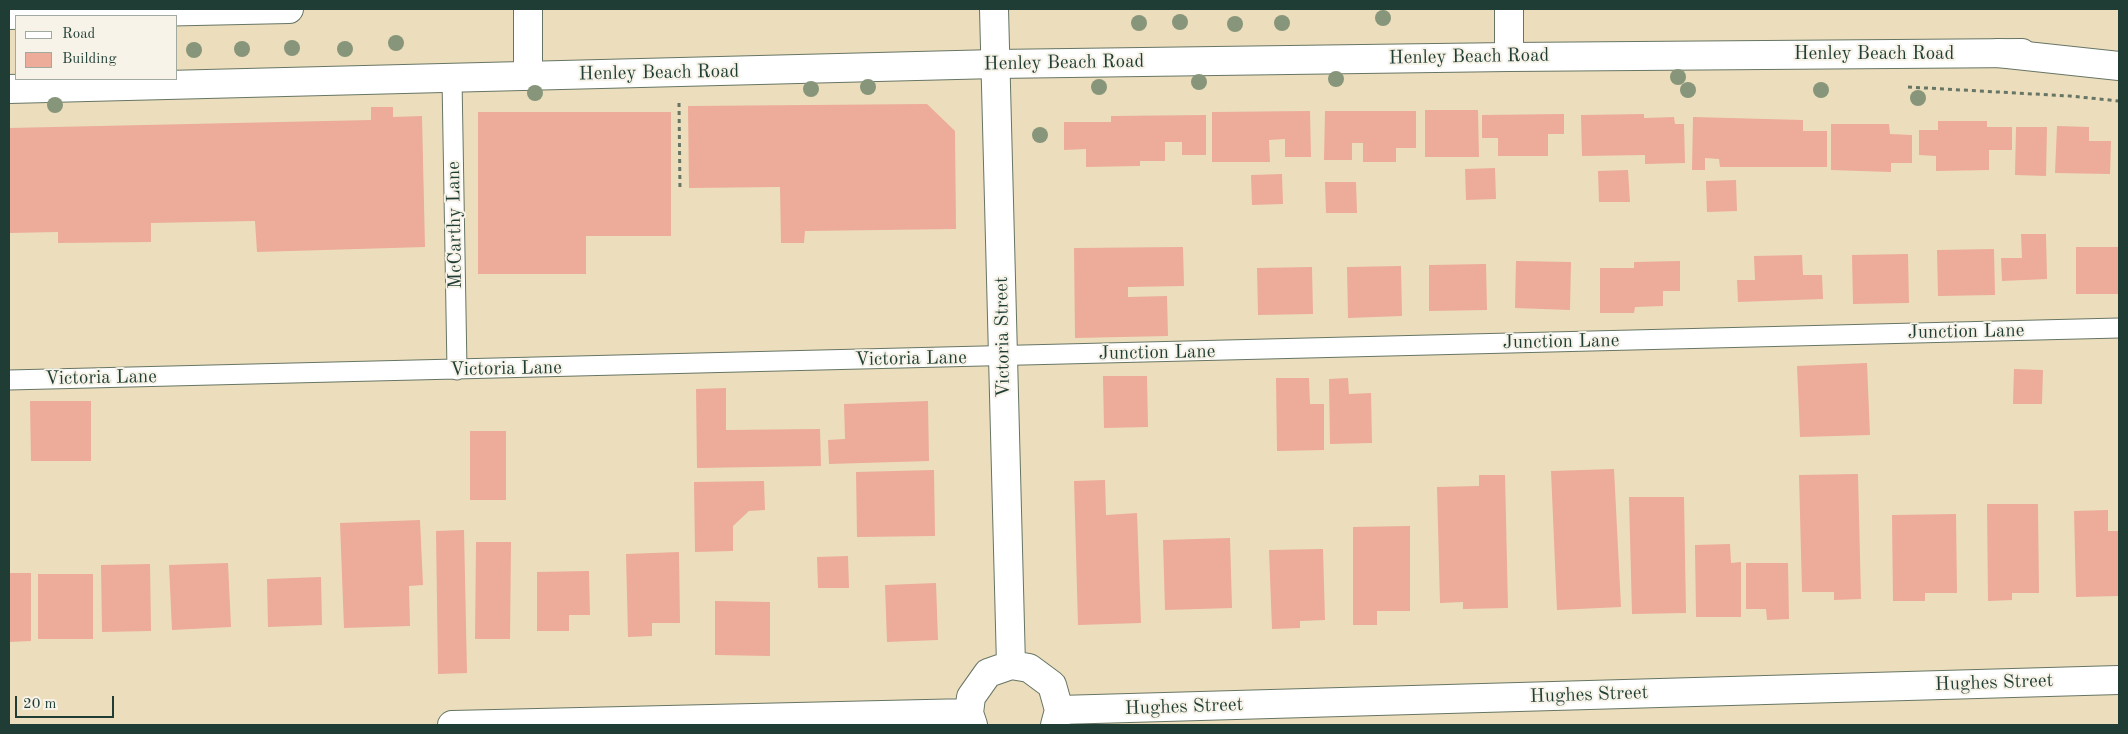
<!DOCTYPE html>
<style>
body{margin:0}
#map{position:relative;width:2128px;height:734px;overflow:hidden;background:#ecdebc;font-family:"Old Standard TT",serif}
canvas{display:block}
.frame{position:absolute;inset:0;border:10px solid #1f3d34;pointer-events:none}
.legend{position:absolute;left:15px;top:15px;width:162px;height:65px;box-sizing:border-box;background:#f7f3e8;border:1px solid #a1aaa0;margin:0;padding:6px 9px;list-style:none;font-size:15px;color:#1f3d34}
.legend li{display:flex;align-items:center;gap:10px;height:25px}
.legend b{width:25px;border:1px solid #a1aaa0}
.scale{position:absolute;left:15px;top:696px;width:99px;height:22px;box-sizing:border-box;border:2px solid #1f3d34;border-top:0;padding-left:6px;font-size:15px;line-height:18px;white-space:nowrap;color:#1f3d34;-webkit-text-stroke:4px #f7f3e8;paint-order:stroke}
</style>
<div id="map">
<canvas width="2128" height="734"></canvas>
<div class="frame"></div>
<ul class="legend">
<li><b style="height:6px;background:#fff"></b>Road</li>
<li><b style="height:14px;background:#edab9a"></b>Building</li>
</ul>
<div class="scale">20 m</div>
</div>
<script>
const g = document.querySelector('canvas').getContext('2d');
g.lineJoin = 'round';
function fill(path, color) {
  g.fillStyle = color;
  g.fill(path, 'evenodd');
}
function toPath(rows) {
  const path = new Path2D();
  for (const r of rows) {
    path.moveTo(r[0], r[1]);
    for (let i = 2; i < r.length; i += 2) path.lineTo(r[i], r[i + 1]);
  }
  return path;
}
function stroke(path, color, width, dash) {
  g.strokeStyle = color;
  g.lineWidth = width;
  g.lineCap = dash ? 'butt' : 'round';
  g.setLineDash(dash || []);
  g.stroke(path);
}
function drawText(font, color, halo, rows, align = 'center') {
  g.font = font + ' "Old Standard TT",serif';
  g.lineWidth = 4;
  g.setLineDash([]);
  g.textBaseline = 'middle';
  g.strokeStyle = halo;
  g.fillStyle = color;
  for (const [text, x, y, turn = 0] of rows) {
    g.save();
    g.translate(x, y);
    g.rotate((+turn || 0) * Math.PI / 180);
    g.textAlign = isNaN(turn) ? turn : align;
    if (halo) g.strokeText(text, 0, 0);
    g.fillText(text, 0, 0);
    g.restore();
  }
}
fill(toPath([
 [927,104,955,131,956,229,805,231,804,243,781,243,780,187,689,188,688,106],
 [371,107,393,107,393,117,422,116,425,247,257,252,255,221,151,223,151,242,58,243,58,232,9,233,9,128,371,120],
 [1425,110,1478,110,1479,157,1425,157],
 [1310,111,1311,157,1285,157,1285,139,1269,140,1270,162,1212,162,1212,112],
 [1325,111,1416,111,1416,148,1396,148,1396,162,1363,162,1363,143,1352,143,1352,160,1324,160],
 [478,112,671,112,671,236,586,236,586,274,478,274],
 [1564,114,1564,134,1548,134,1548,156,1498,156,1498,138,1482,138,1482,115],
 [1644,114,1644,118,1674,117,1675,124,1684,124,1685,163,1645,164,1645,155,1582,156,1581,115],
 [1206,115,1206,155,1182,155,1182,142,1165,142,1165,161,1140,161,1140,166,1086,167,1086,149,1064,150,1064,122,1111,122,1111,116],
 [1693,117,1803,120,1803,131,1827,131,1827,167,1720,167,1719,159,1705,158,1705,170,1692,170],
 [1938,121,1987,121,1987,127,2012,127,2012,150,1989,150,1989,170,1936,171,1936,156,1919,155,1919,130,1938,130],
 [1831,124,1889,124,1890,134,1912,135,1912,163,1891,163,1891,172,1831,170],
 [2057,126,2089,127,2089,141,2111,141,2110,174,2055,173],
 [2016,127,2047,127,2046,176,2015,175],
 [1495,168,1496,199,1466,200,1465,169],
 [1628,170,1630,202,1599,202,1598,171],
 [1282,174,1283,204,1252,205,1251,175],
 [1736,180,1737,211,1707,212,1706,181],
 [1325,182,1356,182,1357,213,1326,213],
 [2021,234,2046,234,2047,279,2002,281,2001,258,2022,258],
 [1183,247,1184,286,1128,287,1128,297,1167,296,1168,336,1075,338,1074,248],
 [2076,247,2119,247,2119,294,2076,294],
 [1994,249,1995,295,1938,296,1937,250],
 [1908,254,1909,303,1853,304,1852,255],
 [1802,255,1803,275,1822,275,1823,299,1738,302,1737,280,1755,280,1754,256],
 [1516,261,1571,262,1570,310,1515,308],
 [1680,261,1680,291,1663,291,1663,306,1635,307,1634,313,1600,313,1600,268,1634,268,1634,262],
 [1486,264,1487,310,1429,311,1429,265],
 [1401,266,1402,316,1348,318,1347,267],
 [1312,267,1313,314,1258,315,1257,268],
 [1867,363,1870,435,1800,437,1797,366],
 [2014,369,2043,370,2042,404,2013,404],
 [1103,376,1147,376,1148,427,1104,428],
 [1276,378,1309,378,1310,404,1324,404,1324,450,1277,451],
 [1348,378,1349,394,1371,393,1372,443,1330,444,1329,379],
 [726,388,726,430,820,429,821,466,697,468,696,389],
 [30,401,91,401,91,461,31,461],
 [928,401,929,461,829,464,828,440,845,439,844,404],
 [470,431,506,431,506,500,470,500],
 [1614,469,1621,607,1557,610,1551,471],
 [934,470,935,536,857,537,856,472],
 [1858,474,1861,599,1834,600,1834,592,1802,592,1799,475],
 [1479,475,1505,475,1508,608,1463,609,1463,602,1440,603,1437,487,1479,486],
 [1105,480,1106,515,1137,513,1141,623,1078,625,1074,481],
 [764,481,765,510,749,511,733,526,733,551,695,552,694,482],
 [1629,497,1684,497,1686,613,1632,614],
 [1987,504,2038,504,2039,593,2012,593,2012,600,1988,601],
 [2108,510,2108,531,2119,531,2119,596,2076,597,2074,511],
 [1956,514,1957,593,1925,593,1925,601,1893,601,1892,515],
 [420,520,423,585,409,586,410,626,344,628,340,523],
 [1410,526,1410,611,1377,611,1377,625,1353,625,1353,527],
 [464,530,467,673,438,674,436,531],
 [1230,538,1232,608,1165,610,1163,540],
 [476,542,511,542,510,639,475,639],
 [1730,544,1731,563,1741,562,1741,617,1696,617,1695,545],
 [1323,549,1325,620,1300,621,1300,628,1272,629,1269,550],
 [679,552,680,623,652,623,652,636,628,637,626,554],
 [848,556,849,588,818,588,817,557],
 [228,563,231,627,172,630,169,565],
 [1746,563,1788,563,1789,619,1767,620,1766,609,1746,609],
 [150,564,151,631,102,632,101,565],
 [589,571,590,615,569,615,569,631,537,631,537,572],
 [9,573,31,573,31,641,9,642],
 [38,574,93,574,93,639,38,639],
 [321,577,322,625,268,627,267,579],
 [936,583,938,640,887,642,885,585],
 [715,601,770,602,770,656,715,655]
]), '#edab9a');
const service = toPath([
 [452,79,457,370],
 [9,380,2119,328]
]);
const minor = toPath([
 [528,9,528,76],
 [994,9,1011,665],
 [1509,9,1509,57],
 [1059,710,2119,680],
 [452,725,969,713],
 [973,725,969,713,971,697,988,673,1011,665,1029,668,1052,685,1059,710,1055,725]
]);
const secondary = toPath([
 [9,15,289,9],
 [9,89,996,64,1509,57,2022,53]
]);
const trunk = toPath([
 [1998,53,2119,66]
]);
stroke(service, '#677564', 21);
stroke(minor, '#677564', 30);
stroke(secondary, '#677564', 30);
stroke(trunk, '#677564', 30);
stroke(toPath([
 [1908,87,2070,96,2119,101],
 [679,103,680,191]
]), '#677564', 3, [4, 4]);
stroke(service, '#fff', 19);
stroke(minor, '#fff', 28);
stroke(secondary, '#fff', 28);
stroke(trunk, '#fff', 28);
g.fillStyle = '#87957a';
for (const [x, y] of [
 [1383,18],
 [1180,22],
 [1139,23],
 [1282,23],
 [1235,24],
 [396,43],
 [292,48],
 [242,49],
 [345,49],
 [194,50],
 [1678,77],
 [1336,79],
 [1199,82],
 [868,87],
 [1099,87],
 [811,89],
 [1688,90],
 [1821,90],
 [535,93],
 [1918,98],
 [55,105],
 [1040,135]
]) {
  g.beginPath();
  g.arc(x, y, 8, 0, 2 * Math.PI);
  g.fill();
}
drawText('19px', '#1f3d34', '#f7f3e8', [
 ["Henley Beach Road",1874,54],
 ["Henley Beach Road",1469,57,-1],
 ["Henley Beach Road",1064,63,-1],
 ["Henley Beach Road",659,73,-1],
 ["McCarthy Lane",455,225,-91],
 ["Junction Lane",1966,332,-1],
 ["Victoria Street",1003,337,-91],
 ["Junction Lane",1561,342,-1],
 ["Junction Lane",1157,353,-1],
 ["Victoria Lane",911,359,-1],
 ["Victoria Lane",506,369,-1],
 ["Victoria Lane",101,378,-1],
 ["Hughes Street",1994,683,-2],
 ["Hughes Street",1589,695,-2],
 ["Hughes Street",1184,707,-2]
]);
</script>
